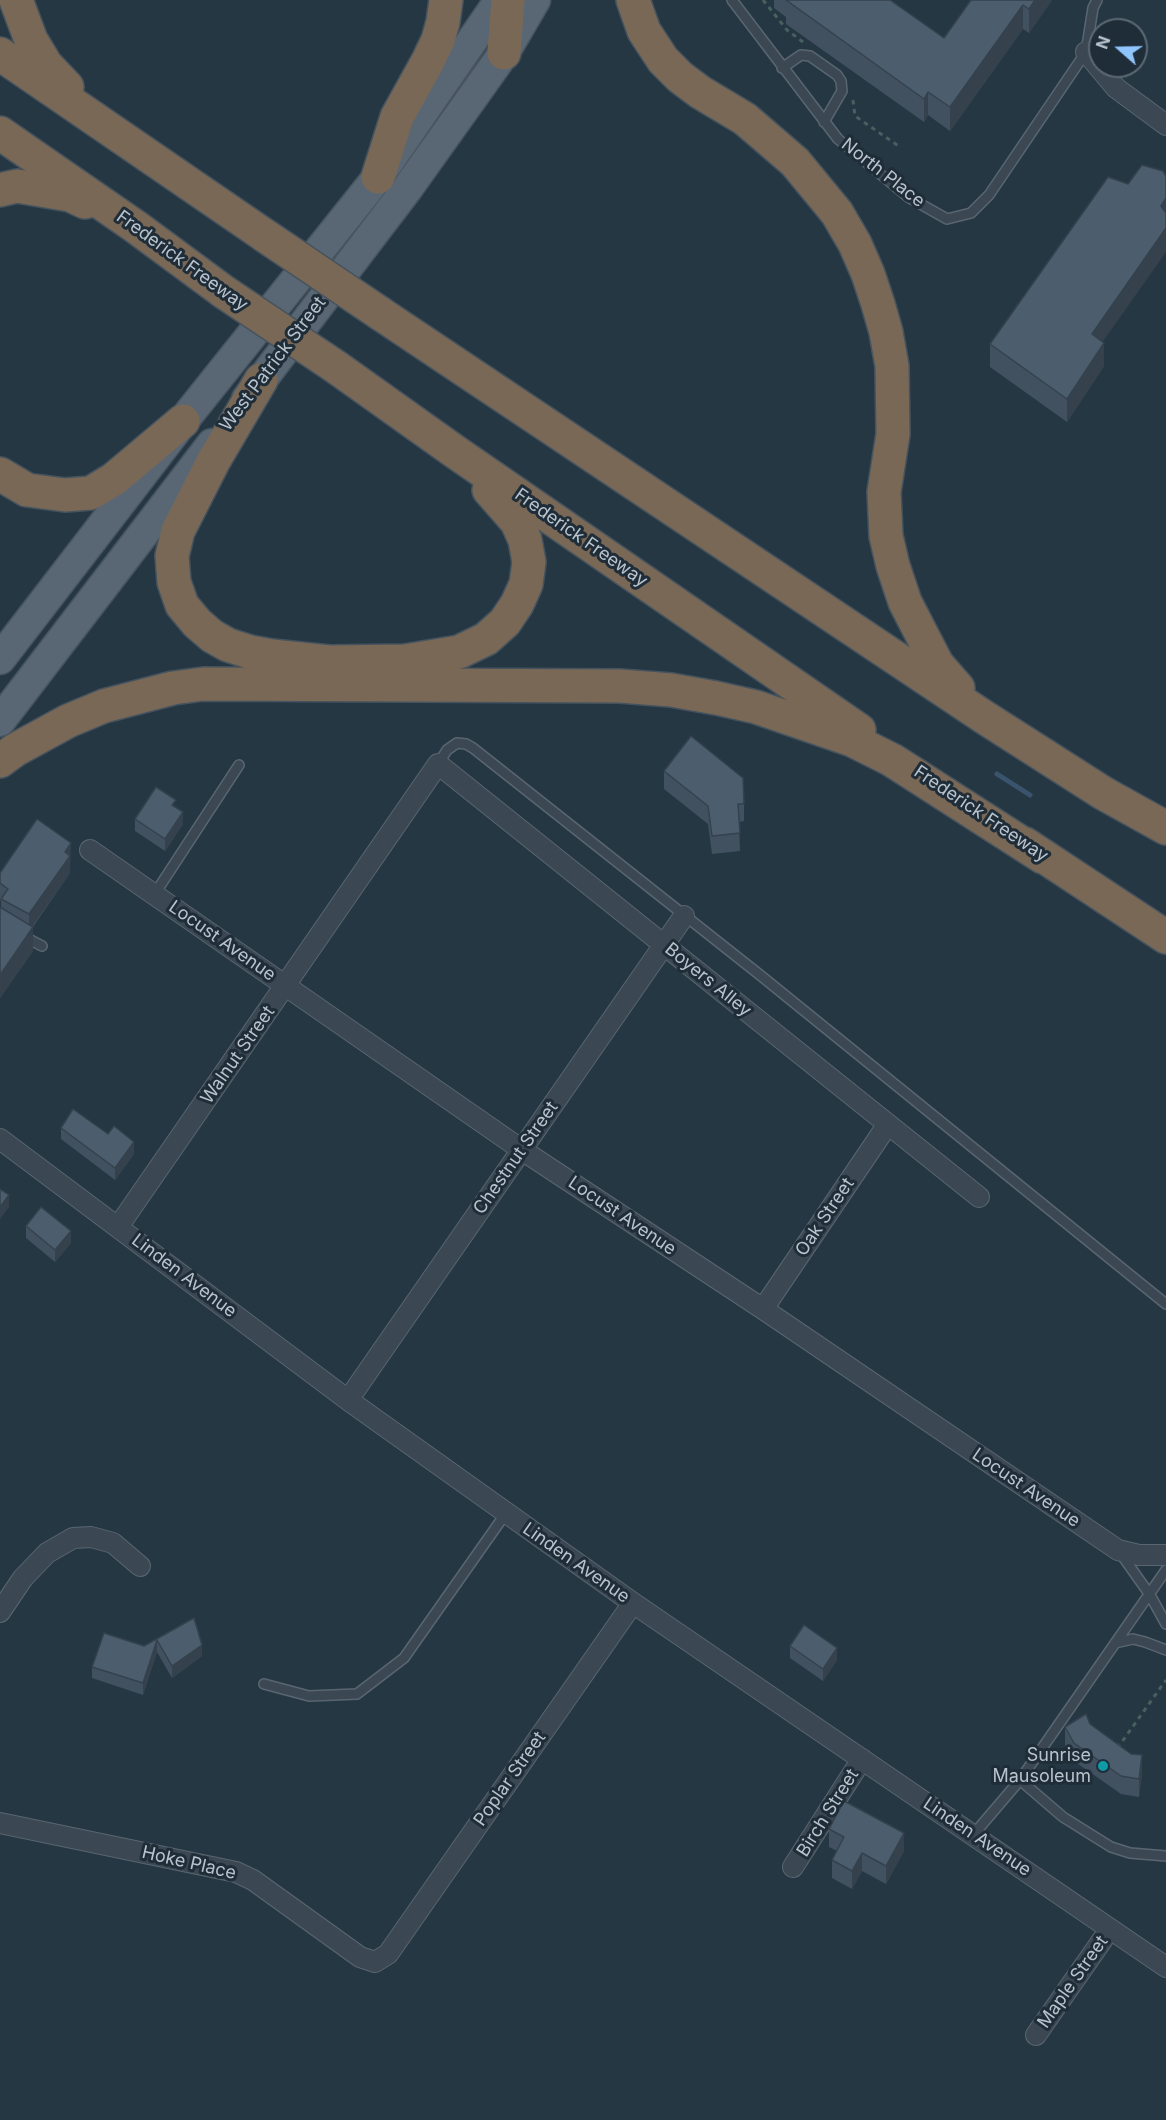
<!DOCTYPE html>
<style>
body{margin:0}
#map{position:relative;width:1166px;height:2120px;overflow:hidden;background:#263744;font-family:Inter,sans-serif}
canvas{display:block}
.north{position:absolute;left:1088px;top:18px;width:60px;height:60px;box-sizing:border-box;background:#1f2d39;border:2px solid #5c6974;border-radius:50%;rotate:290deg;font-size:16px;font-weight:700;line-height:24px;text-align:center;color:#b8c3cd}
.north::after{content:'';display:block;margin:auto;width:21px;height:27px;background:#8ec5fc;clip-path:polygon(50% 0,100% 100%,50% 72%,0 100%)}
</style>
<div id="map">
<canvas width="1166" height="2120"></canvas>
<div class="north">N</div>
</div>
<script>
const g = document.querySelector('canvas').getContext('2d');
g.lineJoin = 'round';
function toPath(rows) {
  const path = new Path2D();
  for (const r of rows) {
    path.moveTo(r[0], r[1]);
    for (let i = 2; i < r.length; i += 2) path.lineTo(r[i], r[i + 1]);
  }
  return path;
}
function stroke(path, color, width, dash) {
  g.strokeStyle = color;
  g.lineWidth = width;
  g.lineCap = dash ? 'butt' : 'round';
  g.setLineDash(dash || []);
  g.stroke(path);
}
function fill(path, color) {
  g.fillStyle = color;
  g.fill(path, 'evenodd');
}
function drawText(font, color, halo, rows, align = 'center') {
  g.font = font + ' Inter,sans-serif';
  g.lineWidth = 6;
  g.setLineDash([]);
  g.textBaseline = 'middle';
  g.strokeStyle = halo;
  g.fillStyle = color;
  for (const [text, x, y, turn = 0] of rows) {
    g.save();
    g.translate(x, y);
    g.rotate((+turn || 0) * Math.PI / 180);
    g.textAlign = isNaN(turn) ? turn : align;
    if (halo) g.strokeText(text, 0, 0);
    g.fillText(text, 0, 0);
    g.restore();
  }
}
stroke(toPath([
 [997,774,1030,795]
]), '#39546c', 5);
const lane = toPath([
 [732,0,838,139,908,197,947,219,971,213,989,195,1086,52,1093,8,1097,0],
 [782,68,801,55,810,56,837,75,841,81,842,91,824,122],
 [438,764,447,750,457,743,466,744,473,748,760,975,1166,1304],
 [154,895,239,765],
 [23,936,42,946],
 [1121,1554,1150,1595,1166,1624],
 [1115,1643,1133,1639,1145,1642,1166,1650],
 [264,1684,309,1696,357,1694,404,1658,506,1513],
 [1020,1780,1063,1817,1111,1847,1130,1853,1166,1856],
 [973,1835,1020,1780,1166,1570]
]);
const street = toPath([
 [1086,52,1116,88,1166,125],
 [90,850,522,1150,763,1309,1118,1550,1139,1555,1166,1555],
 [0,1139,348,1400,633,1603,1166,1967],
 [118,1227,438,764,979,1197],
 [763,1309,888,1124],
 [348,1400,684,916],
 [0,1612,23,1578,47,1553,73,1538,91,1537,113,1543,140,1566],
 [0,1823,236,1872,253,1880,360,1957,375,1962,388,1954,633,1603],
 [793,1867,862,1759],
 [1036,2035,1110,1929]
]);
const primary = toPath([
 [247,399,407,189,504,53,535,0],
 [0,659,183,421,378,177,500,0],
 [0,721,212,444]
]);
const highway = toPath([
 [16,0,31,40,46,65,67,87],
 [633,0,644,31,663,60,680,77,700,92,745,119,795,162,837,213,855,244,868,274,878,304,886,332,892,366,893,434,884,492,886,536,893,566,905,602,937,664,958,688],
 [504,53,508,0],
 [0,54,264,235],
 [0,133,136,227,224,292],
 [378,177,397,117,428,61,438,40,443,22,446,0],
 [0,190,17,186,70,195,85,202],
 [381,314,984,717,1103,793,1166,828],
 [336,367,454,451,859,730],
 [261,380,213,462,178,531,172,556,174,582,182,605,197,623,212,636,228,645,250,652,272,656,329,662,405,661,459,652,486,639,505,622,517,604,526,584,529,562,525,540,517,522,489,490],
 [0,474,27,490,65,495,91,493,114,479,183,421],
 [0,761,15,750,68,721,104,706,173,688,203,684,620,686,671,690,716,698,756,707,852,740,892,760,1043,857],
 [1025,844,1166,937]
]);
stroke(lane, '#596671', 12);
stroke(street, '#596671', 22);
stroke(primary, '#475460', 33);
stroke(highway, '#45535e', 36);
stroke(toPath([
 [763,0,787,30,803,42],
 [853,100,855,116,900,147],
 [1117,1744,1119,1746,1166,1680]
]), '#476161', 3, [4.5, 4.5]);
stroke(lane, '#3b4854', 9);
stroke(street, '#3b4854', 20);
stroke(primary, '#596774', 30);
stroke(highway, '#7a6857', 33);
const highwayBridge = toPath([
 [264,235,381,314],
 [224,292,336,367]
]);
stroke(highwayBridge, '#45535e', 36, []);
stroke(highwayBridge, '#7a6857', 33);
fill(toPath([
 [774,0,890,0,944,38,971,0,1052,0,1029,33,1023,29,950,131,928,115,924,122,786,24,786,17,774,8],
 [1103,342,1104,366,1067,422,990,367,990,344],
 [664,771,744,804,744,821,739,822,740,851,712,854,708,824,664,789],
 [176,808,183,824,165,851,135,831,135,819],
 [71,861,70,862,70,873,33,927,33,951,0,998,0,907,1,907,1,901,0,900,0,873],
 [61,1128,134,1154,115,1180,61,1139],
 [26,1226,71,1243,55,1262,26,1238],
 [194,1618,202,1656,172,1678,157,1652,143,1695,92,1678,92,1667,144,1646],
 [790,1646,837,1660,823,1681,790,1658],
 [1090,1724,1142,1773,1139,1797,1121,1794,1074,1761,1065,1745,1065,1727],
 [829,1829,904,1851,886,1884,862,1871,852,1889,832,1878,832,1860,837,1851,829,1847]
]), '#41515f');
fill(toPath([
 [1035,0,1052,0,1029,33,1029,9],
 [1023,5,1023,29,950,131,950,107],
 [928,92,928,115,924,122,924,99],
 [1166,198,1166,221,1161,206],
 [1166,228,1166,252,1092,357,1092,334],
 [1104,343,1104,366,1067,422,1067,399],
 [183,812,183,824,165,851,165,839],
 [71,843,70,873,29,931,29,914],
 [33,927,33,951,0,998,0,975],
 [134,1142,134,1154,115,1180,115,1168],
 [9,1195,9,1207,0,1219,0,1207],
 [71,1231,71,1243,55,1262,55,1250],
 [157,1640,157,1652,143,1695,143,1683],
 [202,1645,202,1656,172,1678,172,1666],
 [837,1648,837,1660,823,1681,823,1669],
 [1142,1755,1142,1773,1139,1797,1139,1779],
 [904,1833,904,1851,886,1884,886,1866],
 [862,1853,862,1871,852,1889,852,1871]
]), '#35424d');
const building = toPath([
 [786,0,890,0,944,38,971,0,1035,0,1029,9,1023,5,950,107,928,92,924,99,786,0],
 [1142,165,1163,171,1166,176,1166,198,1161,206,1166,213,1166,228,1092,334,1104,343,1067,399,990,344,1108,177,1128,184,1142,165],
 [691,736,743,778,744,804,738,804,740,833,712,836,708,806,664,771,691,736],
 [156,787,176,800,172,805,183,812,165,839,135,819,156,787],
 [37,819,71,843,65,852,70,856,29,914,1,899,8,889,0,883,0,873,37,819],
 [0,907,33,927,0,975,0,907],
 [73,1109,108,1134,114,1126,134,1142,115,1168,61,1128,73,1109],
 [0,1189,9,1195,0,1207,0,1189],
 [41,1207,71,1231,55,1250,26,1226,41,1207],
 [194,1618,202,1645,172,1666,157,1640,143,1683,92,1667,104,1633,144,1646,194,1618],
 [804,1625,837,1648,823,1669,790,1646,804,1625],
 [1086,1714,1090,1724,1131,1754,1142,1755,1139,1779,1121,1776,1074,1743,1065,1727,1086,1714],
 [844,1801,904,1833,886,1866,862,1853,852,1871,832,1860,844,1837,829,1829,844,1801]
]);
fill(building, '#4c5e6e');
stroke(building, '#35424d', 1.5);
for (const [x, y, r, color] of [
 [1103,1766,6,"#0f9aa8"]
]) {
  const dot = new Path2D();
  dot.arc(x, y, r, 0, 2 * Math.PI);
  g.fillStyle = color;
  g.fill(dot);
  stroke(dot, '#1f2d39', 2);
}
drawText('18px', '#b8c3cd', '#1f2d39', [
 ["North Place",883,173,38],
 ["Frederick Freeway",182,261,36],
 ["West Patrick Street",273,364,-53],
 ["Frederick Freeway",581,538,35],
 ["Frederick Freeway",981,814,34],
 ["Locust Avenue",222,941,35],
 ["Boyers Alley",708,980,39],
 ["Walnut Street",238,1055,-55],
 ["Chestnut Street",516,1158,-55],
 ["Locust Avenue",622,1216,34],
 ["Oak Street",825,1217,-56],
 ["Linden Avenue",184,1276,37],
 ["Locust Avenue",1026,1488,34],
 ["Linden Avenue",576,1563,35],
 ["Poplar Street",510,1779,-55],
 ["Birch Street",828,1813,-58],
 ["Linden Avenue",977,1837,34],
 ["Hoke Place",189,1863,13],
 ["Maple Street",1073,1982,-55]
]);
drawText('18px', '#b8c3cd', '#1f2d39', [
 ["Sunrise",1091,1756],
 ["Mausoleum",1091,1777]
], 'right');
</script>
